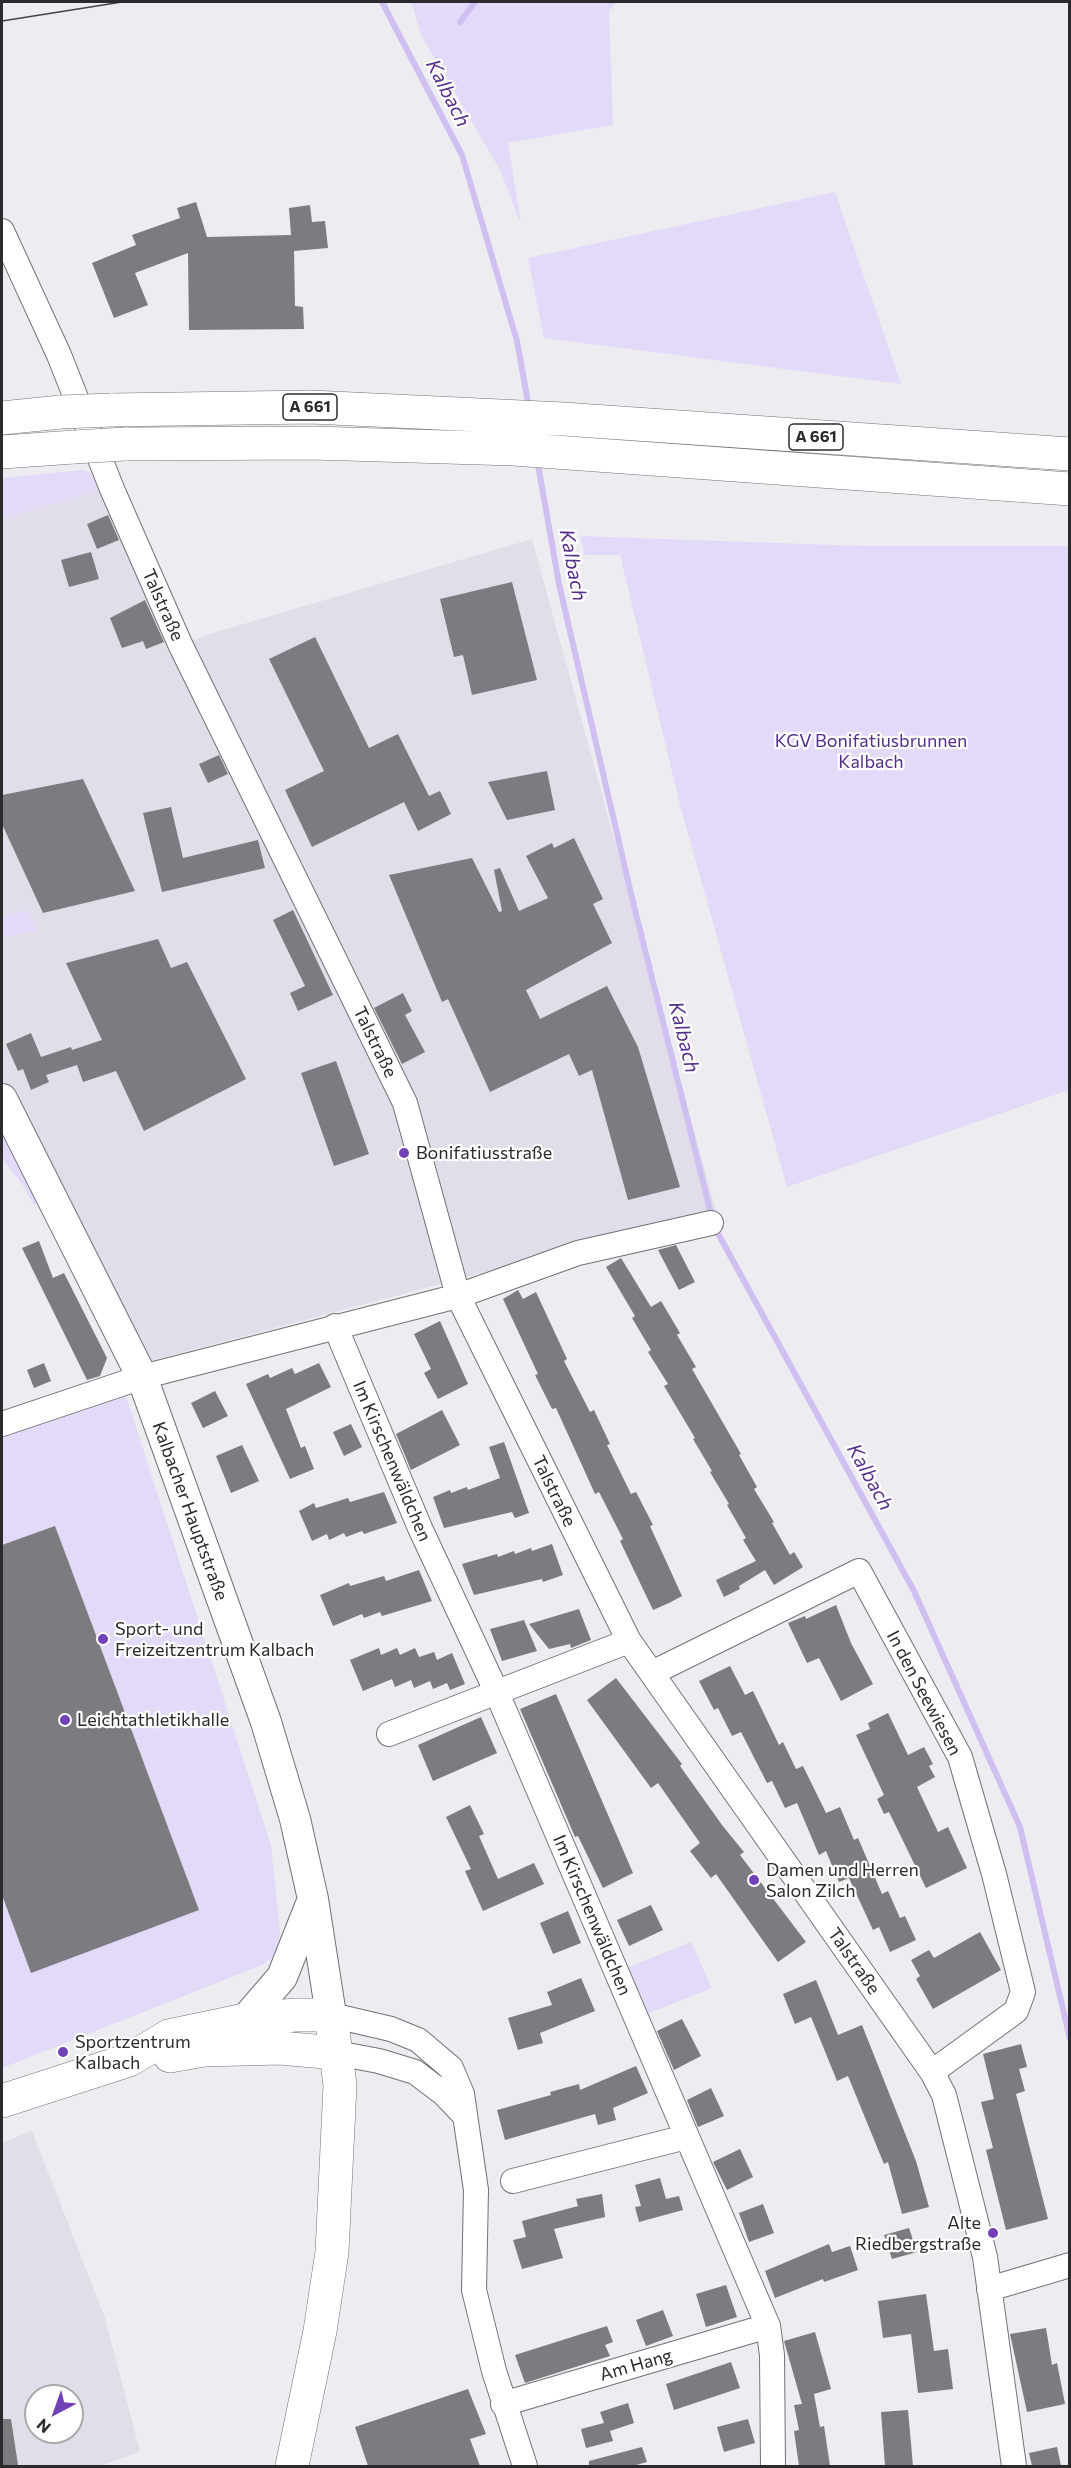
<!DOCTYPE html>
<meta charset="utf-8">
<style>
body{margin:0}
#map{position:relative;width:1071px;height:2468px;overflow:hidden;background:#edecf0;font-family:Commissioner,sans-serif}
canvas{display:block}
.frame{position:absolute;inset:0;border:3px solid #2b2b2d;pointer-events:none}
.north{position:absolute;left:24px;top:2384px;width:60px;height:60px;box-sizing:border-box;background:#fff;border:2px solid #aaaaab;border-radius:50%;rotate:221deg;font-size:16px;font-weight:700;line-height:24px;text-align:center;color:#2b2b2d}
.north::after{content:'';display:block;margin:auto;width:21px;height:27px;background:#7240b7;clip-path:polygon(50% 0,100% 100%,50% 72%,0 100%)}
</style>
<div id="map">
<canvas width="1071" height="2468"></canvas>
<div class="frame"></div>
<div class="north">N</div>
</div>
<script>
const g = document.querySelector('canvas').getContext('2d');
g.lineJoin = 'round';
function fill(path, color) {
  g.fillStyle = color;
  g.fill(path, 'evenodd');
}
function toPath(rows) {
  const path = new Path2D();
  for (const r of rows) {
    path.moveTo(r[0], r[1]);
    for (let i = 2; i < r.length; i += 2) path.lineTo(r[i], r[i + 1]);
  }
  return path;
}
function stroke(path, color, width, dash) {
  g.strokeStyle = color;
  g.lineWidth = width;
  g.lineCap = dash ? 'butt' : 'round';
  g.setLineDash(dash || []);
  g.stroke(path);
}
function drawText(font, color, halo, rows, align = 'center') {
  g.font = font + ' Commissioner,sans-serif';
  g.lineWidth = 4.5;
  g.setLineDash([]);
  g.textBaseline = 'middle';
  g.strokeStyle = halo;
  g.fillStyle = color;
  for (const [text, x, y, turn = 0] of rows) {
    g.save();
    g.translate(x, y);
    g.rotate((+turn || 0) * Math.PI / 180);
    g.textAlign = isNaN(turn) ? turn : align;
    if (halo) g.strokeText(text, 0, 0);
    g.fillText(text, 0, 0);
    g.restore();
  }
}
fill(toPath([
 [117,471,193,641,206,635,532,539,716,1211,150,1361,2,1084,2,480],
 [32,2131,105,2318,140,2452,100,2466,2,2466,2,2143],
 [36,2396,72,2396,72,2432,36,2432]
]), '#e1dee9');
fill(toPath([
 [409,2,617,2,609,11,613,125,508,143,521,224,500,170,420,33,413,6],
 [835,192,901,384,544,338,528,258],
 [83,470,102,477,106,488,2,519,2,478],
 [580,536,861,546,1069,546,1069,1090,787,1187,680,805,620,555,585,555],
 [27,910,37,930,2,938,2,915],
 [2,1134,39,1205,33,1204,24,1187,2,1158],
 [124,1390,271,1845,282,1951,262,1965,2,2068,2,1433],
 [691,1942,712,1988,647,2014,626,1968]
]), '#e3daf9');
stroke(toPath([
 [382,2,462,155,517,341,529,408],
 [460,22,475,2],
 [537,459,559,584,632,898,712,1218],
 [715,1228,914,1591,1020,1827,1070,2039]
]), '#d0c0f2', 6);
fill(toPath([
 [196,202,207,237,291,235,289,208,310,205,312,222,325,221,328,248,294,251,295,306,303,307,304,329,189,330,188,253,135,273,148,305,114,318,92,263,136,245,132,235,180,218,177,208],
 [108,515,119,540,97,549,87,524],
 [91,552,99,579,69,587,61,560],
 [512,582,537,680,472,695,463,655,454,657,440,599],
 [145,600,164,642,146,649,143,641,122,648,110,618],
 [315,637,369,748,398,734,429,796,440,791,451,814,418,831,404,802,312,847,285,790,324,771,269,659],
 [219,755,228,774,208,783,199,764],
 [547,771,555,810,507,820,488,782],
 [83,779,135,891,43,913,2,824,2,795],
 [171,807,183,858,258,840,265,868,162,892,143,813],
 [574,838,603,899,593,904,612,943,526,990,540,1019,607,986,638,1047,680,1187,628,1200,592,1070,579,1076,569,1054,490,1092,448,999,442,1002,389,875,472,858,499,912,502,911,494,870,500,868,519,911,548,898,526,856,552,843,554,848],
 [293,910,333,995,298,1011,290,993,305,986,273,920],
 [158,939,171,968,187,962,246,1079,144,1131,116,1071,83,1082,77,1065,46,1075,49,1082,31,1090,23,1069,18,1071,6,1044,31,1033,41,1057,71,1047,72,1050,102,1040,66,963],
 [403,993,412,1011,405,1015,425,1052,402,1064,374,1008],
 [336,1061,369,1154,334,1166,301,1073],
 [39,1241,53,1278,64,1273,107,1358,100,1376,87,1380,22,1248],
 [676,1245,695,1282,679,1290,658,1250],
 [621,1258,651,1307,661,1301,680,1333,677,1335,696,1367,692,1369,741,1454,739,1455,757,1487,754,1489,774,1522,772,1523,790,1555,794,1552,803,1567,774,1585,765,1570,739,1586,740,1589,724,1597,716,1580,756,1561,743,1540,746,1538,727,1505,729,1504,710,1472,712,1471,693,1439,695,1438,664,1386,668,1384,648,1352,651,1350,632,1318,635,1316,606,1267],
 [518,1290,523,1299,536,1292,567,1359,564,1361,590,1412,594,1410,610,1444,607,1445,631,1494,636,1492,653,1525,650,1526,682,1596,669,1603,653,1610,620,1541,623,1539,599,1492,595,1494,556,1408,552,1409,535,1375,538,1374,503,1299],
 [440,1321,468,1384,438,1399,424,1373,431,1369,414,1334],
 [44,1363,51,1381,34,1388,27,1370],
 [319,1363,331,1387,286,1409,301,1448,305,1446,314,1469,290,1479,246,1384,268,1374,270,1378,292,1368,295,1374],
 [215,1391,228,1416,203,1428,191,1403],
 [442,1410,460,1445,411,1470,396,1434],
 [351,1424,362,1447,344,1456,333,1432],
 [504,1442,529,1513,515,1518,512,1512,444,1528,433,1497,450,1490,451,1493,467,1487,468,1490,500,1478,489,1447],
 [242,1445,259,1481,231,1493,216,1456],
 [384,1492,397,1523,364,1534,362,1531,346,1537,344,1533,329,1540,327,1534,312,1541,299,1511,314,1503,316,1508,348,1498,350,1502],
 [55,1526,199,1910,31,1973,2,1895,2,1545],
 [552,1544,563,1575,543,1582,542,1579,474,1595,462,1564,497,1554,498,1557,514,1551,515,1554,531,1548,532,1551],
 [419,1570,432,1601,382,1616,380,1612,364,1618,362,1614,333,1626,320,1595,349,1583,350,1586,384,1576,386,1581],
 [836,1605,851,1643,873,1684,841,1701,819,1658,807,1663,788,1623,805,1616,806,1619],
 [579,1609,591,1640,571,1648,570,1644,549,1649,529,1624],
 [524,1620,537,1651,502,1661,490,1629],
 [379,1648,381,1655,397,1648,400,1655,415,1648,419,1657,434,1652,437,1660,452,1653,465,1684,450,1690,447,1683,433,1689,430,1681,414,1688,411,1680,395,1687,392,1679,363,1691,350,1660],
 [730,1666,745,1695,753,1691,779,1745,783,1742,796,1769,803,1766,826,1813,840,1807,854,1840,858,1838,882,1894,888,1891,900,1918,905,1916,916,1940,890,1952,879,1927,873,1930,849,1878,839,1882,826,1851,819,1855,797,1803,785,1808,772,1781,767,1783,741,1732,732,1736,718,1708,714,1710,699,1681],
 [616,1678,682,1764,680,1766,722,1825,744,1852,740,1855,806,1942,778,1962,716,1874,711,1878,690,1851,700,1843,658,1783,651,1788,587,1700],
 [556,1694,633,1873,603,1888,578,1836,575,1837,520,1709],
 [888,1713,908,1755,924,1747,933,1764,929,1766,935,1777,917,1787,938,1832,948,1827,967,1868,926,1888,889,1812,884,1814,877,1799,884,1795,856,1735,870,1729,868,1723],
 [481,1717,497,1753,433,1781,418,1745],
 [470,1805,484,1834,479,1836,498,1879,534,1863,544,1884,483,1911,465,1871,471,1869,446,1817],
 [651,1905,663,1930,629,1946,617,1920],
 [568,1911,581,1943,553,1954,540,1923],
 [980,1932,1001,1970,933,2009,916,1979,920,1976,911,1960,929,1950,934,1958],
 [581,1978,595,2011,540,2033,543,2043,518,2050,508,2018,552,2005,547,1992],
 [816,1980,838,2035,862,2025,916,2161,929,2207,902,2214,888,2162,884,2164,848,2076,837,2081,811,2017,795,2024,783,1994],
 [682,2019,701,2056,674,2070,657,2031],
 [1021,2044,1027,2067,1019,2069,1025,2091,1016,2094,1048,2219,1006,2230,986,2150,993,2148,981,2102,994,2099,983,2054],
 [636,2066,648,2093,613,2108,616,2120,598,2125,595,2114,505,2140,497,2110,551,2095,550,2092,579,2084,580,2090],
 [711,2088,724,2116,698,2127,687,2100],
 [740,2149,753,2177,727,2190,713,2162],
 [660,2178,666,2199,679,2196,683,2210,639,2222,635,2207,641,2206,635,2185],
 [602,2194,605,2217,554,2229,563,2258,522,2269,513,2240,526,2237,522,2221,578,2206,576,2199],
 [763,2204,774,2233,749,2242,739,2213],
 [909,2228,917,2252,892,2259,884,2235],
 [829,2244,832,2252,850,2246,858,2270,824,2282,823,2279,775,2298,765,2271],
 [726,2285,737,2317,706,2327,696,2294],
 [926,2294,934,2351,948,2349,953,2389,918,2393,911,2334,883,2338,878,2301],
 [663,2310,673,2336,646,2346,636,2320],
 [607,2326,613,2342,605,2345,610,2356,525,2383,515,2355],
 [1046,2328,1052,2365,1057,2363,1065,2404,1027,2412,1010,2334],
 [815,2332,831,2389,814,2394,820,2427,824,2426,830,2466,799,2466,794,2431,799,2430,794,2405,802,2404,784,2341],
 [731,2362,740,2388,674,2410,666,2384],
 [468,2389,486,2434,470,2439,480,2466,368,2466,355,2427],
 [628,2403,634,2423,610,2431,613,2441,586,2448,581,2429,604,2423,600,2412],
 [908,2410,913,2466,885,2466,881,2412],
 [2,2419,11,2419,18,2465,2,2466],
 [748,2419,755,2443,724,2452,717,2427],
 [642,2447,647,2462,633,2466,589,2466,589,2461],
 [1057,2447,1061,2466,1032,2466,1029,2453]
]), '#7c7b7f');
const minor = toPath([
 [2,231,59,355,112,489,180,644,405,1103,458,1296,629,1641,932,2072,944,2095,985,2257,1014,2466],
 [335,1326,420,1528,497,1693,768,2326,772,2355,773,2466],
 [2,1424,142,1377,458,1296,578,1253,711,1223],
 [652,1673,859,1571,960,1757,994,1874,1023,1992,1016,2011,932,2072],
 [389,1734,629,1641],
 [331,2015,391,2029,418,2040,451,2068,462,2094,476,2190,474,2290,494,2371,525,2466],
 [336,2053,379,2061,415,2072,444,2094,465,2116],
 [513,2181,686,2137],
 [989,2289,1070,2265],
 [503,2404,768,2326]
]);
const tertiary = toPath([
 [2,1099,142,1377,266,1722,295,1819,313,1899,331,2015],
 [245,2020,282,1977,313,1899]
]);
const secondary = toPath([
 [170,2056,204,2050,280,2048,336,2053],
 [2,2101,129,2060,169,2036,245,2020,295,2015,331,2015,340,2085,332,2252,320,2331,292,2466]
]);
const motorway = toPath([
 [111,410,311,407,563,419,1070,454],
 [2,418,61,412],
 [125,444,313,443,513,449,1070,489],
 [2,452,74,447]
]);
stroke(minor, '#727175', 26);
stroke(tertiary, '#727175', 32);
stroke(secondary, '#727175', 34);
stroke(motorway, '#727175', 34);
stroke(minor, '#fff', 24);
stroke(tertiary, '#fff', 30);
stroke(secondary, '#fff', 33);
stroke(motorway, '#fff', 33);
stroke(toPath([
 [2,21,122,2]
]), '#444446', 1.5);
const motorwayBridge = toPath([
 [61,412,111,410],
 [74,447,125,444]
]);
stroke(motorwayBridge, '#727175', 34, []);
stroke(motorwayBridge, '#fff', 33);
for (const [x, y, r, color] of [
 [404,1153,6,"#7240b7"],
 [103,1639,6,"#7240b7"],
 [65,1720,6,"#7240b7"],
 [754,1880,6,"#7240b7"],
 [63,2052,6,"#7240b7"],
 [993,2233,6,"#7240b7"]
]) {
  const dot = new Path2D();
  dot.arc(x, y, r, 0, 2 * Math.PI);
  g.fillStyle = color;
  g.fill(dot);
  stroke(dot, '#fff', 2);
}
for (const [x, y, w] of [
 [310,407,54],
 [816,437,54]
]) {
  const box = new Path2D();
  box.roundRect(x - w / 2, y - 13, w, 26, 4.5);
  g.fillStyle = '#fff';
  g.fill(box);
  stroke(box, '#2b2b2d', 1.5);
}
drawText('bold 16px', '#2b2b2d', null, [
 ["A 661",310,407],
 ["A 661",816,437]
]);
drawText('18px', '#2b2b2d', '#fff', [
 ["Talstraße",163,605,66],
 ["Talstraße",375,1042,64],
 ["Im Kirschenwäldchen",392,1461,67],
 ["Talstraße",554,1491,64],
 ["Kalbacher Hauptstraße",190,1511,70],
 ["In den Seewiesen",924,1693,62],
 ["Im Kirschenwäldchen",592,1915,67],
 ["Talstraße",854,1961,55],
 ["Am Hang",636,2365,-16]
]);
drawText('18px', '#552d8b', '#fff', [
 ["KGV Bonifatiusbrunnen",871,741],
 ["Kalbach",871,762]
]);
drawText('18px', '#2b2b2d', '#fff', [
 ["Bonifatiusstraße",416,1153],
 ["Sport- und",115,1629],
 ["Freizeitzentrum Kalbach",115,1650],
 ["Leichtathletikhalle",77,1720],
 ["Damen und Herren",766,1870],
 ["Salon Zilch",766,1891],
 ["Sportzentrum",75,2042],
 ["Kalbach",75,2063],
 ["Alte",981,2223,"right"],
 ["Riedbergstraße",981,2244,"right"]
], 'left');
drawText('italic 20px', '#572f8c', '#fff', [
 ["Kalbach",448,93,63],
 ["Kalbach",573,565,79],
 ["Kalbach",684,1037,76],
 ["Kalbach",870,1477,61]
]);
</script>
